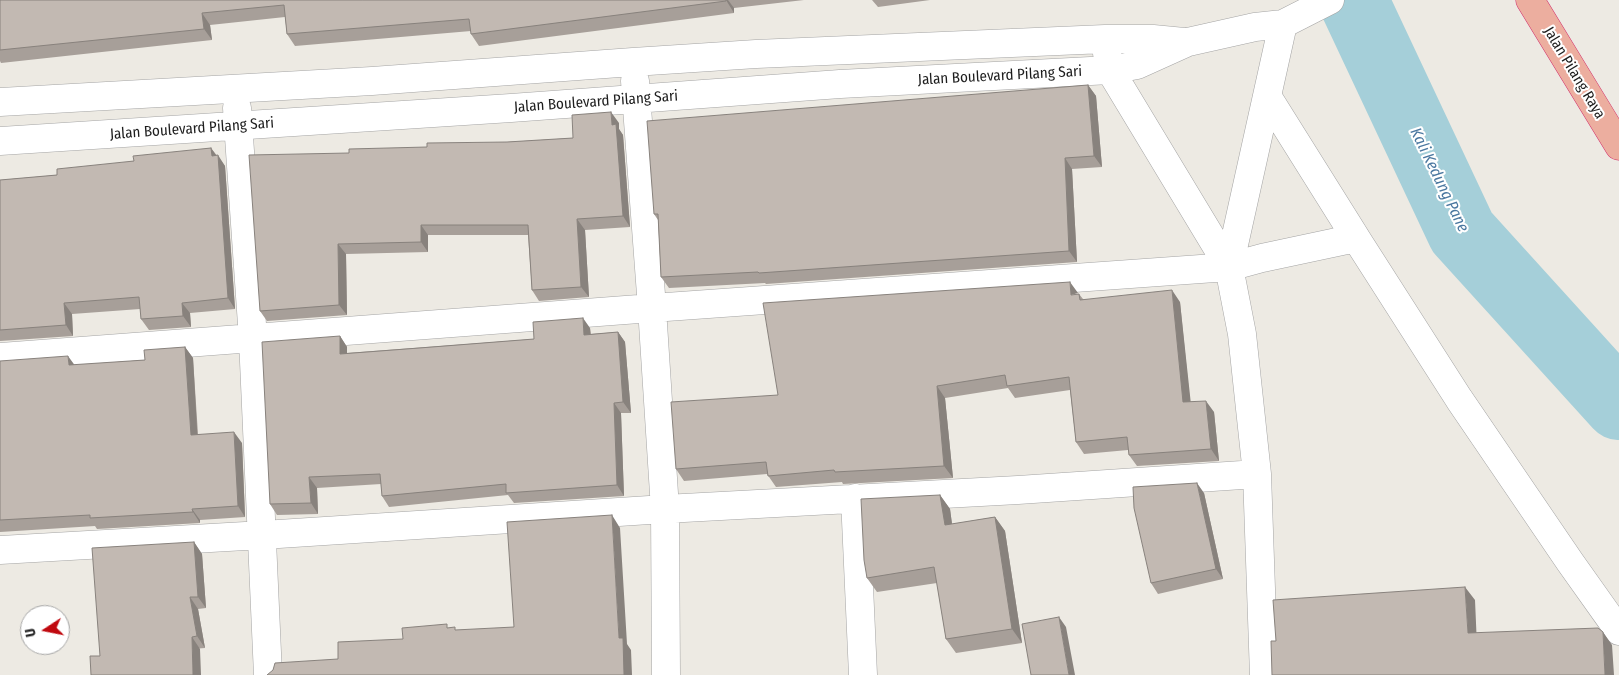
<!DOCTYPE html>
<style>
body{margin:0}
#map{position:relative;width:1619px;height:675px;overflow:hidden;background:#edeae3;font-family:"Fira Sans Condensed",sans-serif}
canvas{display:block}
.north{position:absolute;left:20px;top:605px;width:50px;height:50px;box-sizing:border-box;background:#fff;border:1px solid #a5a5a5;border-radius:50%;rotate:259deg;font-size:14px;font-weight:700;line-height:20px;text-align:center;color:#1d1d1d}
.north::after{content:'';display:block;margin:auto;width:18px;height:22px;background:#c0090f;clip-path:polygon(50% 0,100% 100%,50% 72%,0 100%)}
</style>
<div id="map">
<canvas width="1619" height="675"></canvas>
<div class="north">U</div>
</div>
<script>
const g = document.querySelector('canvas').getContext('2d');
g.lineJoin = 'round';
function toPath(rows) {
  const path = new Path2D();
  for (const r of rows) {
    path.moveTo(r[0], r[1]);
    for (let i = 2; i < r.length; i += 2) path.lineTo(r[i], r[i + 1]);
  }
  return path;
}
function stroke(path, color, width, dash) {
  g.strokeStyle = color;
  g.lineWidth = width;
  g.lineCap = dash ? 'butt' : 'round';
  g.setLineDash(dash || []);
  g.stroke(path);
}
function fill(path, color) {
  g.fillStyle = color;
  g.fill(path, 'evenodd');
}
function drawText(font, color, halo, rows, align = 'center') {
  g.font = font + ' "Fira Sans Condensed",sans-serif';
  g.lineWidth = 4;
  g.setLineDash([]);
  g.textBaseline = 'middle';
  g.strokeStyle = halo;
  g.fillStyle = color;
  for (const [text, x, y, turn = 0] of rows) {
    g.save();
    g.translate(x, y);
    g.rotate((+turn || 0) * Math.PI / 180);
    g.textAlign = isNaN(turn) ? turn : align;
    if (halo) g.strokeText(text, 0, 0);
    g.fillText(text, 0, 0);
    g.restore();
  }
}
stroke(toPath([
 [1353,0,1462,232,1619,405]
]), '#a5cfd9', 70);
const minor = toPath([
 [1107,53,1110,70,1229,267,1242,334,1257,474,1264,675],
 [635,81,652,308,665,509,666,675],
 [1267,96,1356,238],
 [0,102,372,81,633,62,756,54,1105,39,1153,39,1184,42],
 [237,108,253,339,268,675],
 [0,141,511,108,840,84,1110,70,1137,65,1188,42,1255,27,1283,24,1330,0],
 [1229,267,1283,24],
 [0,357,652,308,1229,267,1262,258,1356,238,1459,399,1570,562,1619,631],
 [855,498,863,675],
 [0,550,263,535,665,509,1018,490,1257,474]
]);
const trunk = toPath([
 [1530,0,1619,146]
]);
stroke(minor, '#a4a4a4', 29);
stroke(trunk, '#d02b69', 29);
stroke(minor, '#fff', 28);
stroke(trunk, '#ecae9f', 28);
fill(toPath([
 [0,0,804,0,734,8,734,13,479,46,471,34,471,31,295,46,287,34,285,17,210,25,212,40,1,63,0,61],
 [872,0,930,0,878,7],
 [1088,85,1096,96,1102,167,1072,169,1077,262,766,284,765,283,669,288,661,277,658,220,654,214],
 [619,123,619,129,623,135,630,227,585,230,589,297,539,301,532,290,528,235,428,235,428,252,346,254,347,315,267,321,260,311,349,153,507,142,573,138],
 [211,148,225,166,235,309,190,313,191,327,149,330,141,319,140,309,72,314,73,336,0,341,0,180,57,175,134,161],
 [1079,294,1083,299,1180,302,1190,402,1214,412,1219,461,1137,466,1129,455,1128,450,1084,454,1076,442,1070,390,1015,398,1008,388,945,398,953,478,843,484,842,482,776,487,767,474,684,481,676,469,778,395],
 [590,328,591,334,618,332,625,342,631,413,621,413,624,496,514,503,508,495,389,507,382,496,381,484,317,488,318,514,277,515,270,504,340,336,347,347,347,353,534,339],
 [185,347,193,358,198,434,242,443,245,517,200,520,200,523,97,529,95,526,0,532,0,361,74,365,145,360],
 [1204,493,1223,579,1158,594,1151,583],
 [940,495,950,509,952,524,995,517,1005,531,1022,643,956,653,946,639,937,583,877,592,867,578],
 [194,542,202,554,206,608,198,609,205,648,100,656]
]), '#a79f99');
fill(toPath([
 [726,0,728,0,734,8,734,13],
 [202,13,210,25,212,40,204,29],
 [1088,85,1096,96,1102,167,1094,156],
 [611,112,619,123,619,129,623,135,630,227,623,216,612,125],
 [211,148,218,158,218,155,225,166,235,309,228,298],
 [1065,158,1072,169,1077,262,1069,251],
 [577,219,585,230,589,297,581,287],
 [421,225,428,235,428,252,421,242],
 [338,244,346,254,347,315,339,305],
 [1070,282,1078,293,1071,295],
 [1172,290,1180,302,1192,414,1183,402],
 [64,303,72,314,73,336,66,325],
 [182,303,190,313,191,327,183,316],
 [583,318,590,328,591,345,584,335],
 [618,332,625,342,631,413,623,402],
 [340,336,347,347,347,364,340,354],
 [185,347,193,358,198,446,191,435],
 [68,356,76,367,69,365],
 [937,386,945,398,953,478,944,466],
 [1206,401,1214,412,1219,461,1211,449],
 [614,403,621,413,624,496,617,485],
 [234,432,242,443,245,517,238,506],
 [309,477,317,488,318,514,311,503],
 [1197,483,1204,493,1223,579,1216,569],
 [940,495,950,509,954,539,945,525],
 [192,509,200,520,200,523,193,512],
 [612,515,620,528,627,644,631,650,632,675,624,675,619,638],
 [995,517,1005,531,1022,643,1012,629],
 [194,542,202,554,206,608,198,597],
 [1465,587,1475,600,1477,646,1468,633],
 [190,597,198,609,205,648,197,636],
 [1059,617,1066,627,1075,675,1069,675],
 [1603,632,1612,645,1614,675,1605,675],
 [192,637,200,649,201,675,193,675]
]), '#88827d');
const building = toPath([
 [0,0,726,0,726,1,471,34,469,19,287,34,284,5,202,13,204,29,0,50,0,0],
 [1088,85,1094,156,1065,158,1069,251,759,273,758,272,661,277,658,214,654,214,647,121,1088,85],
 [611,112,612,125,616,124,623,216,577,219,581,287,532,290,528,225,421,225,421,242,338,244,339,305,260,311,249,155,349,153,349,149,427,147,427,143,507,142,573,138,572,115,611,112],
 [211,148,212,156,218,155,228,298,182,303,183,316,141,319,139,297,64,303,66,325,0,330,0,180,57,175,57,169,134,161,133,156,211,148],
 [1070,282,1071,295,1079,294,1080,300,1172,290,1183,402,1206,401,1211,449,1129,455,1127,437,1076,442,1069,377,1007,386,1005,375,937,386,944,466,835,472,834,470,768,476,766,462,676,469,671,402,778,395,763,303,1070,282],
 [583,318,584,335,618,332,623,402,614,403,617,485,506,493,506,484,382,496,380,474,309,477,311,503,270,504,262,342,340,336,340,354,419,348,534,339,533,322,583,318],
 [185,347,191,435,234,432,238,506,192,509,193,512,90,518,90,515,0,520,0,361,68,356,69,365,145,360,144,350,185,347],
 [1197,483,1216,569,1151,583,1134,508,1133,487,1197,483],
 [940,495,945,525,995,517,1012,629,946,639,934,567,867,578,864,560,861,499,940,495],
 [612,515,619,638,623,638,624,675,267,675,273,670,275,663,338,659,338,642,403,639,402,628,447,624,447,628,455,627,455,630,514,627,507,522,612,515],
 [194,542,198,597,190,597,197,636,192,637,193,675,91,675,90,656,100,656,92,548,194,542],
 [1465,587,1468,633,1598,628,1603,632,1605,675,1272,675,1271,641,1276,641,1273,600,1465,587],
 [1059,617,1069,675,1031,675,1022,624,1059,617]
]);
fill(building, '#c2b9b2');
stroke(building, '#88827d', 1);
drawText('15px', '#1d1d1d', '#fff', [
 ["Jalan Pilang Raya",1574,73,59],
 ["Jalan Boulevard Pilang Sari",1000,76,-3],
 ["Jalan Boulevard Pilang Sari",596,102,-4],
 ["Jalan Boulevard Pilang Sari",192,129,-4]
]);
drawText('italic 16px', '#4b78a0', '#fff', [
 ["Kali Kedung Pane",1439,180,64]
]);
</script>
